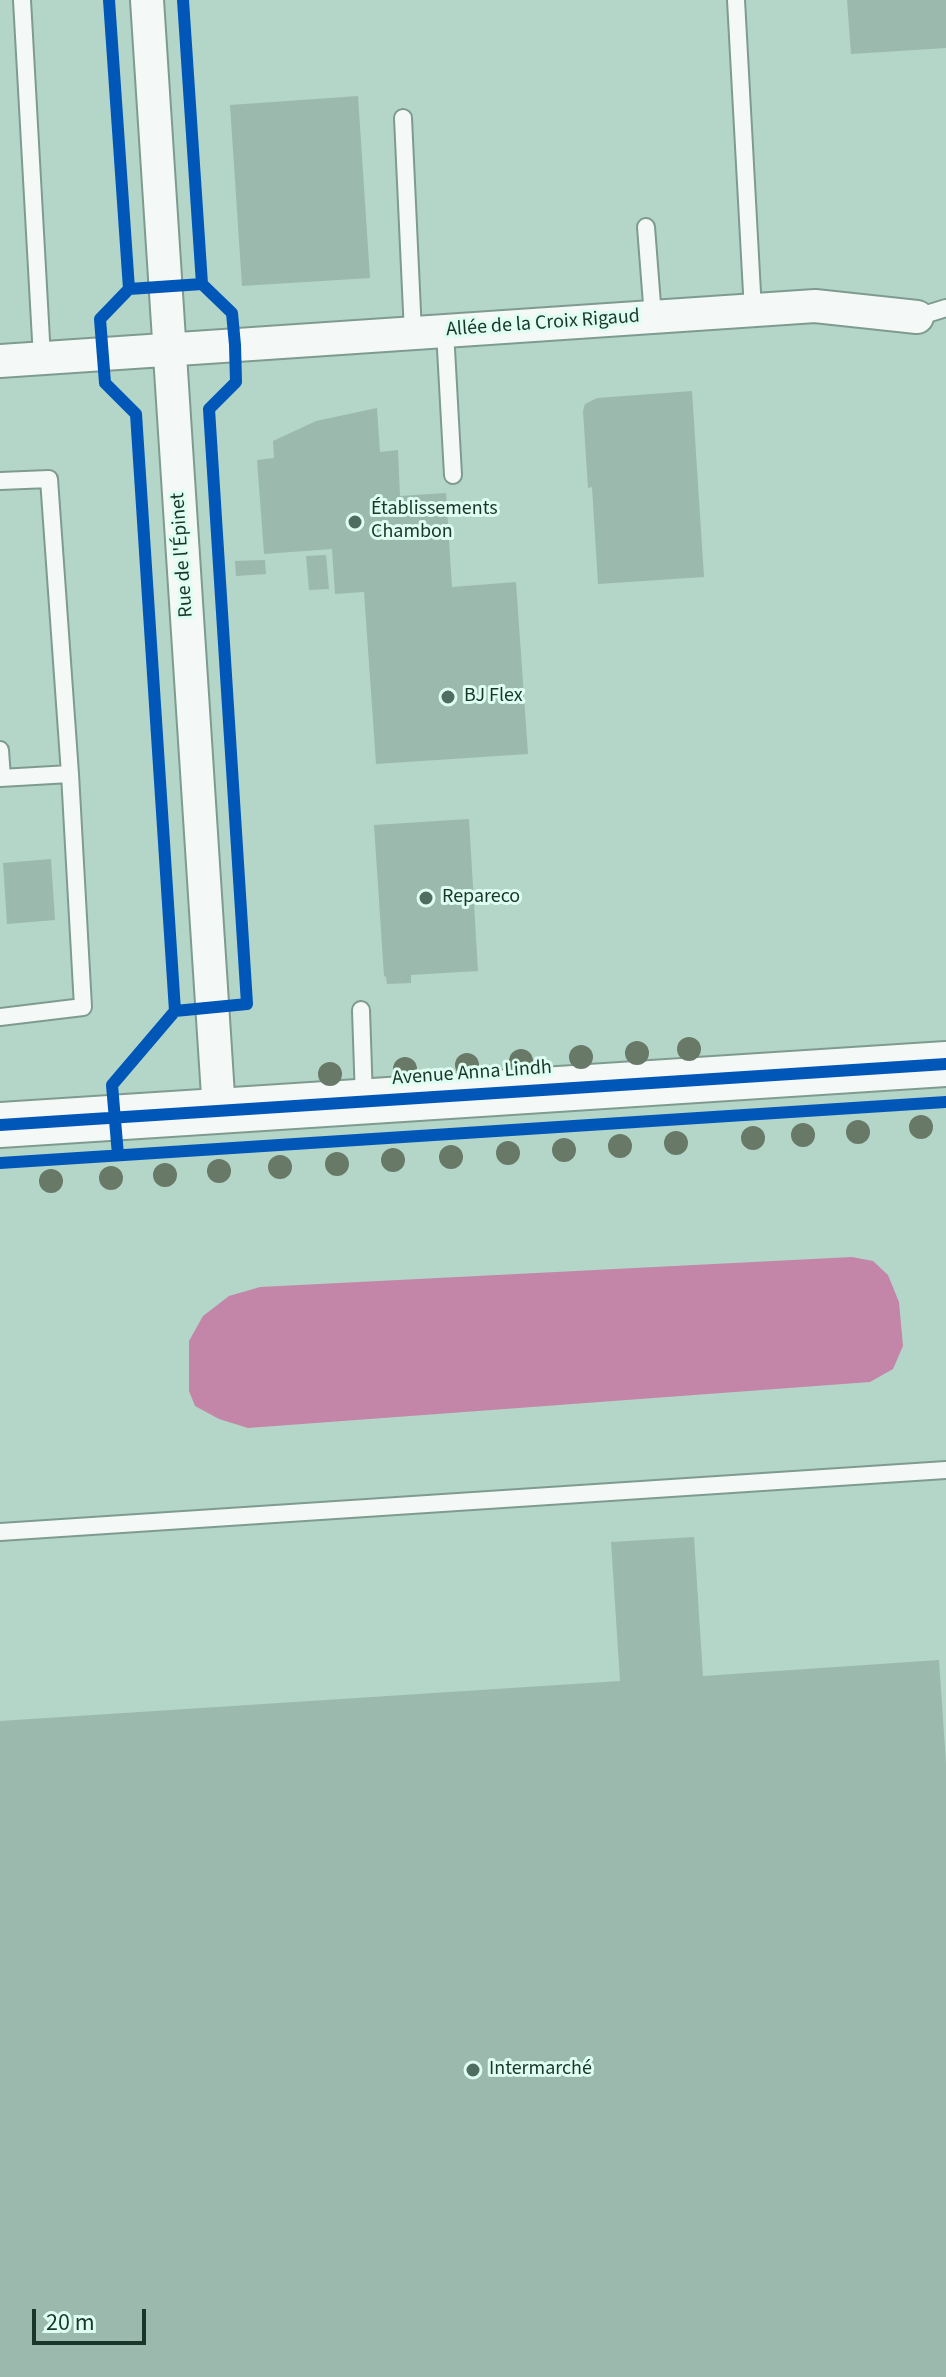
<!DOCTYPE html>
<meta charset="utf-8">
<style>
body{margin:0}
#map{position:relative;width:946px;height:2377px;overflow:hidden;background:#b3d6c8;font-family:"Source Sans 3",sans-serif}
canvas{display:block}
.scale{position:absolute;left:32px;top:2309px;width:114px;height:36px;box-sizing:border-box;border:4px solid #1a352b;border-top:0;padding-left:10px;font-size:24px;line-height:28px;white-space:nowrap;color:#1a352b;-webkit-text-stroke:6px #defef1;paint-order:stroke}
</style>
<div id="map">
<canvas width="946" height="2377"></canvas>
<div class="scale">20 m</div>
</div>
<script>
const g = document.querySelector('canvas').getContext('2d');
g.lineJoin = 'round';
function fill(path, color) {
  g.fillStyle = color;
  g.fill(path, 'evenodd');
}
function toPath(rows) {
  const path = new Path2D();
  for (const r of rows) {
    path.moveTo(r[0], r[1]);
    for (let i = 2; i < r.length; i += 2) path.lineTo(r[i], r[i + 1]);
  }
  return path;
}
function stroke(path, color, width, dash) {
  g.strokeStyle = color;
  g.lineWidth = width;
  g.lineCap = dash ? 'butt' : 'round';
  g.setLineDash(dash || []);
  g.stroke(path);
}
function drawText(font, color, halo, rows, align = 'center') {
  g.font = font + ' "Source Sans 3",sans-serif';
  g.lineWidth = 6;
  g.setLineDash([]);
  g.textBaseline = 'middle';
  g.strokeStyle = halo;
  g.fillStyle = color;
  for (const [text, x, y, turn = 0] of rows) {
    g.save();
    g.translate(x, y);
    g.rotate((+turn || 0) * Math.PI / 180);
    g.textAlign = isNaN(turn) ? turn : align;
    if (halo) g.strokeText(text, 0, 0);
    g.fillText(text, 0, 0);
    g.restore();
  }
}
fill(toPath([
 [852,1257,873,1261,888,1275,899,1302,903,1346,893,1369,870,1382,248,1428,219,1419,195,1406,189,1391,189,1341,203,1316,229,1296,260,1287]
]), '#c386a8');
fill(toPath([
 [847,0,946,0,946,48,851,54],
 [358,96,370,278,242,286,230,105],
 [692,391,704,577,598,584,592,487,588,488,583,411,585,404,597,398],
 [377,408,380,452,398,450,400,496,446,493,452,587,516,582,528,754,376,764,364,592,335,594,332,549,264,554,257,460,274,458,273,441,316,421],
 [326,555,329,589,309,590,306,556],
 [265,560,266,574,236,576,235,561],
 [469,819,478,971,411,975,411,983,387,984,386,977,384,976,374,825],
 [51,859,55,920,7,924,3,863],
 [694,1537,703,1676,939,1660,946,1763,946,2377,0,2377,0,1721,620,1681,611,1542]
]), '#9cb9ae');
const service = toPath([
 [22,0,42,358],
 [736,0,753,311],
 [403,118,413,333],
 [646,227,653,317],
 [917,317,946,308],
 [445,331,453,475],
 [0,481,49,479,70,774],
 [0,750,2,778],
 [0,778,70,774,83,1007,0,1017],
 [361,1010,364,1099],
 [0,1532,946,1470]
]);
const minor = toPath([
 [147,0,219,1111],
 [0,361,815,306,917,317]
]);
const secondary = toPath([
 [0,1125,946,1064]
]);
stroke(service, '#7f9b90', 20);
stroke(minor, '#7f9b90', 36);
stroke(secondary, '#7f9b90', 48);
stroke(service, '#f4f9f7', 16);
stroke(minor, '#f4f9f7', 32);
stroke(secondary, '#f4f9f7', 44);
stroke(toPath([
 [109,0,129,289,100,319,105,383,136,414,175,1011,112,1085,118,1155],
 [183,0,202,284],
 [129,289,202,284,232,313,235,345,236,382,209,409,247,1004,175,1011],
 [0,1125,946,1064],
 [0,1163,946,1102]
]), '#0057b8', 12);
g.fillStyle = '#697967';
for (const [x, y] of [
 [689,1049],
 [637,1053],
 [581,1057],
 [521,1061],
 [467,1065],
 [405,1069],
 [330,1074],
 [921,1127],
 [858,1132],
 [803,1135],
 [753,1138],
 [676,1143],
 [620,1146],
 [564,1150],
 [508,1153],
 [451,1157],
 [393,1160],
 [337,1164],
 [280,1167],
 [219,1171],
 [165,1175],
 [111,1178],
 [51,1181]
]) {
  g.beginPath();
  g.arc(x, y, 12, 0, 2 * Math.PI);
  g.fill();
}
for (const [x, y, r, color] of [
 [355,522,8,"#506d62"],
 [448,697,8,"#506d62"],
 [426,898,8,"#506d62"],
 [473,2070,8,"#506d62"]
]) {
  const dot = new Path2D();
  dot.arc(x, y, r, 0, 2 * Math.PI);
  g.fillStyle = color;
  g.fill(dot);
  stroke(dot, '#defef1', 3);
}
drawText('20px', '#1a352b', '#defef1', [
 ["Allée de la Croix Rigaud",543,324,-4],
 ["Rue de l'Épinet",183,555,-94],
 ["Avenue Anna Lindh",472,1074,-4]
]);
drawText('20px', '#1a352b', '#defef1', [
 ["Établissements",371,510],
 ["Chambon",371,533],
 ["BJ Flex",464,697],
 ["Repareco",442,898],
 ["Intermarché",489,2070]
], 'left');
</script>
